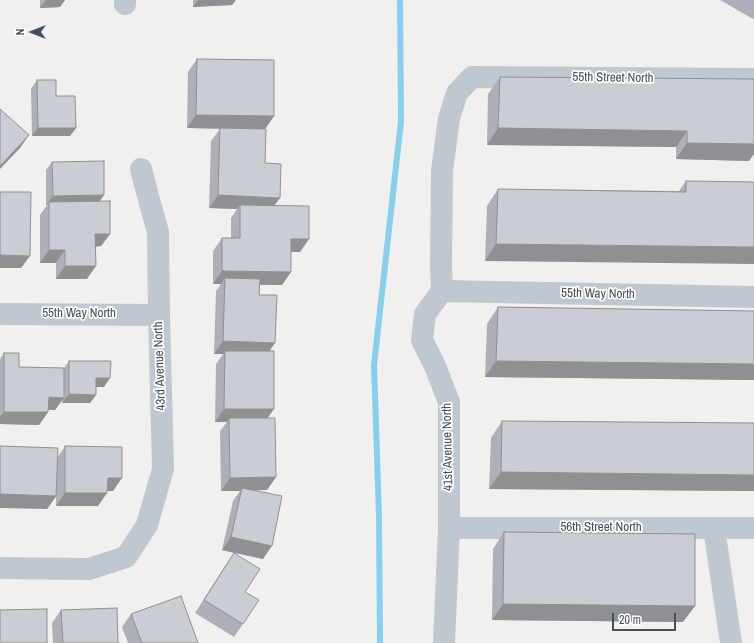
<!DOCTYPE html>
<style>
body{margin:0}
#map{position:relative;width:754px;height:643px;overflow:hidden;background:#f2efef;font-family:"Archivo Narrow",sans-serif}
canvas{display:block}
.north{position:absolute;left:12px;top:12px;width:40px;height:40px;-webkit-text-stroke:3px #fff;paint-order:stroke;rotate:270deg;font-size:11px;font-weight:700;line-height:16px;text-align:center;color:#46505d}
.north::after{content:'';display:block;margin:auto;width:14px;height:18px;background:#46505d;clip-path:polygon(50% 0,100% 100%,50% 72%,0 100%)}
.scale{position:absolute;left:612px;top:613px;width:64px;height:18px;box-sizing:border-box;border:2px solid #46505d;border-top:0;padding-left:5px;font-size:12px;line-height:14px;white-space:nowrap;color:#46505d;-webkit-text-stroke:3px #fff;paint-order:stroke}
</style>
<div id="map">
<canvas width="754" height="643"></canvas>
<div class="north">N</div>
<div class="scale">20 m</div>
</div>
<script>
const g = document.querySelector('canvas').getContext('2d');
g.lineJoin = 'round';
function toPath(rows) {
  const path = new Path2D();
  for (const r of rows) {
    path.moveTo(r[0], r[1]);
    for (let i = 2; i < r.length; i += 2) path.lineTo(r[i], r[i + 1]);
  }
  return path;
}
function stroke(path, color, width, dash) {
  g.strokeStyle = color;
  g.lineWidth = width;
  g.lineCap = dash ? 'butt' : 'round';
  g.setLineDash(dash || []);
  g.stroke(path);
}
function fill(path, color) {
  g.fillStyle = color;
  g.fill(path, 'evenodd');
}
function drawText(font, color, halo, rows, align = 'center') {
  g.font = font + ' "Archivo Narrow",sans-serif';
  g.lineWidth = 3.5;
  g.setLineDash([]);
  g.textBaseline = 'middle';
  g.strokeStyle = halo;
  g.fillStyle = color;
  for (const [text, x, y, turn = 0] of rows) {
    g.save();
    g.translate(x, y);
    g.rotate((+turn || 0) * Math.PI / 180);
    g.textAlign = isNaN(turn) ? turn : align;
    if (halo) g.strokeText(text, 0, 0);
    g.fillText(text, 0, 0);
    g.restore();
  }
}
stroke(toPath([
 [380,643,379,516,374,365,401,121,400,0]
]), '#88cfee', 6);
stroke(toPath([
 [125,4,125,0],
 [442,291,754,297],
 [0,314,159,315],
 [449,528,754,528],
 [714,528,731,643],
 [0,568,89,569,126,557,147,525,163,469,159,315,158,232,148,196,141,169],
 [444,643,449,528,449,402,435,366,422,340,425,314,442,291,441,266,442,171,449,118,457,93,472,77,754,79]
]), '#bfc8d1', 22);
fill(toPath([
 [40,0,65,0,60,7,40,8],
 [193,0,236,0,232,5,193,7],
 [720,0,754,0,754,18,753,19],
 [197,59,274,116,265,129,265,163,274,206,300,252,291,252,282,285,260,285,259,295,275,343,269,351,267,418,276,477,267,490,254,490,263,559,222,550,233,501,240,491,221,491,220,431,227,422,215,422,216,364,223,354,214,354,216,291,221,284,213,284,213,251,222,238,231,238,231,218,237,209,209,208,211,141,220,129,187,128,188,72],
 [500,77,754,79,749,161,676,159,676,147,487,145,488,94],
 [37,80,56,96,76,128,70,136,32,136,31,89],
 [52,162,104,195,99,201,110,234,101,246,95,247,87,279,56,279,56,263,40,263,40,215,47,205,46,205,46,170],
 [686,181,754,182,485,261,487,206,498,189,679,191],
 [498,307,754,311,754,380,485,377,487,324],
 [4,353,19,367,64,368,69,361,104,387,96,387,96,395,90,403,62,403,62,400,55,410,48,410,48,412,39,425,0,424,0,359],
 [502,421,754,423,754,491,489,489,491,438],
 [65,446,113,491,107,491,98,506,56,506,56,497,47,509,58,457],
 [504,532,683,622,492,620,493,549],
 [234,553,245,592,243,624,234,637,195,613,225,566],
 [61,610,118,643,53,643,52,623],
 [131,614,198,643,128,643,122,627]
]), '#afb0b7');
fill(toPath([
 [46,0,65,0,60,7,40,8],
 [198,0,236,0,232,5,193,7],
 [196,115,274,116,265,129,187,128],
 [38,128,76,128,70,136,32,136],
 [498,128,687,131,676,147,487,145],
 [29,135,20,148,0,169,0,166],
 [754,142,754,154,749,161,676,159,687,143],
 [104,195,98,204,49,202,46,205,53,196],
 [218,195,280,198,271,210,240,205,237,209,209,208],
 [95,234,110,234,101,246,86,247],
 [291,239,309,239,300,252,282,252],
 [496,244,754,247,754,264,485,261],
 [49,250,65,250,56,263,40,263],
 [0,255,30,256,21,268,0,268],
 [65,266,96,266,87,279,56,279],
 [222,271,291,272,282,285,225,284,225,278,221,284,213,284],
 [223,341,275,343,266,356,225,351,223,354,214,354],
 [496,361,754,364,754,380,485,377],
 [96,378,110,378,104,387,90,387],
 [69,394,96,395,90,403,62,403],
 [49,397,64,398,55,410,40,410],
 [224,409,274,409,265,422,229,418,227,422,215,422],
 [4,412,48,412,39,425,0,424,0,417],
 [501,472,754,475,754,491,489,489],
 [276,477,267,490,241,491,242,488,240,491,221,491,230,478],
 [108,478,122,478,113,491,99,491],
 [65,493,107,493,98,506,56,506],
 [0,494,56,496,47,509,0,508],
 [231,537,272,546,263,559,222,550],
 [503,604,695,606,683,622,492,620]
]), '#8e9095');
const building = toPath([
 [197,59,274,60,274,116,196,115,197,59],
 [500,77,754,79,754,144,687,143,687,131,498,128,500,77],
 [37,80,56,80,56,96,75,96,76,128,38,128,37,80],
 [0,109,29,135,0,166,0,109],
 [220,128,266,129,265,163,281,164,280,198,218,195,220,128],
 [104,161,104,195,53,196,52,162,104,161],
 [686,181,754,182,754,247,496,244,498,189,686,192,686,181],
 [0,192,31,192,30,256,0,255,0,192],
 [110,201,110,234,95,234,96,266,65,266,65,250,49,250,49,202,110,201],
 [240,205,309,206,309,239,291,239,291,272,222,271,222,238,240,238,240,205],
 [225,278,260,279,259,295,277,295,275,343,223,341,225,278],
 [498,307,754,311,754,364,496,361,498,307],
 [225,351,274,351,274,409,224,409,225,351],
 [4,353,19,353,19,367,64,368,64,398,49,397,48,412,4,412,4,353],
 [69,361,111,361,110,378,96,378,96,395,69,394,69,361],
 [229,418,275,418,276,477,230,478,229,418],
 [502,421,754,423,754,475,501,472,502,421],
 [0,446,58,448,56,496,0,494,0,446],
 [65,446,122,447,122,478,108,478,107,493,65,493,65,446],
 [242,488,282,496,272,546,231,537,242,488],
 [504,532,695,534,695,606,503,604,504,532],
 [234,553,260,569,245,592,259,600,243,624,204,600,234,553],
 [181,596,198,643,142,643,131,614,181,596],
 [117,608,118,643,63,643,61,610,117,608],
 [47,609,47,643,0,643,0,610,47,609]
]);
fill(building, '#cbcdd5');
stroke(building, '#8e9095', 1);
drawText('13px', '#46505d', '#fff', [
 ["55th Street North",613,78,1],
 ["55th Way North",598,294,1],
 ["55th Way North",79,314],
 ["43rd Avenue North",160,366,-92],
 ["41st Avenue North",448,447,-91],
 ["56th Street North",601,528]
]);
</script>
